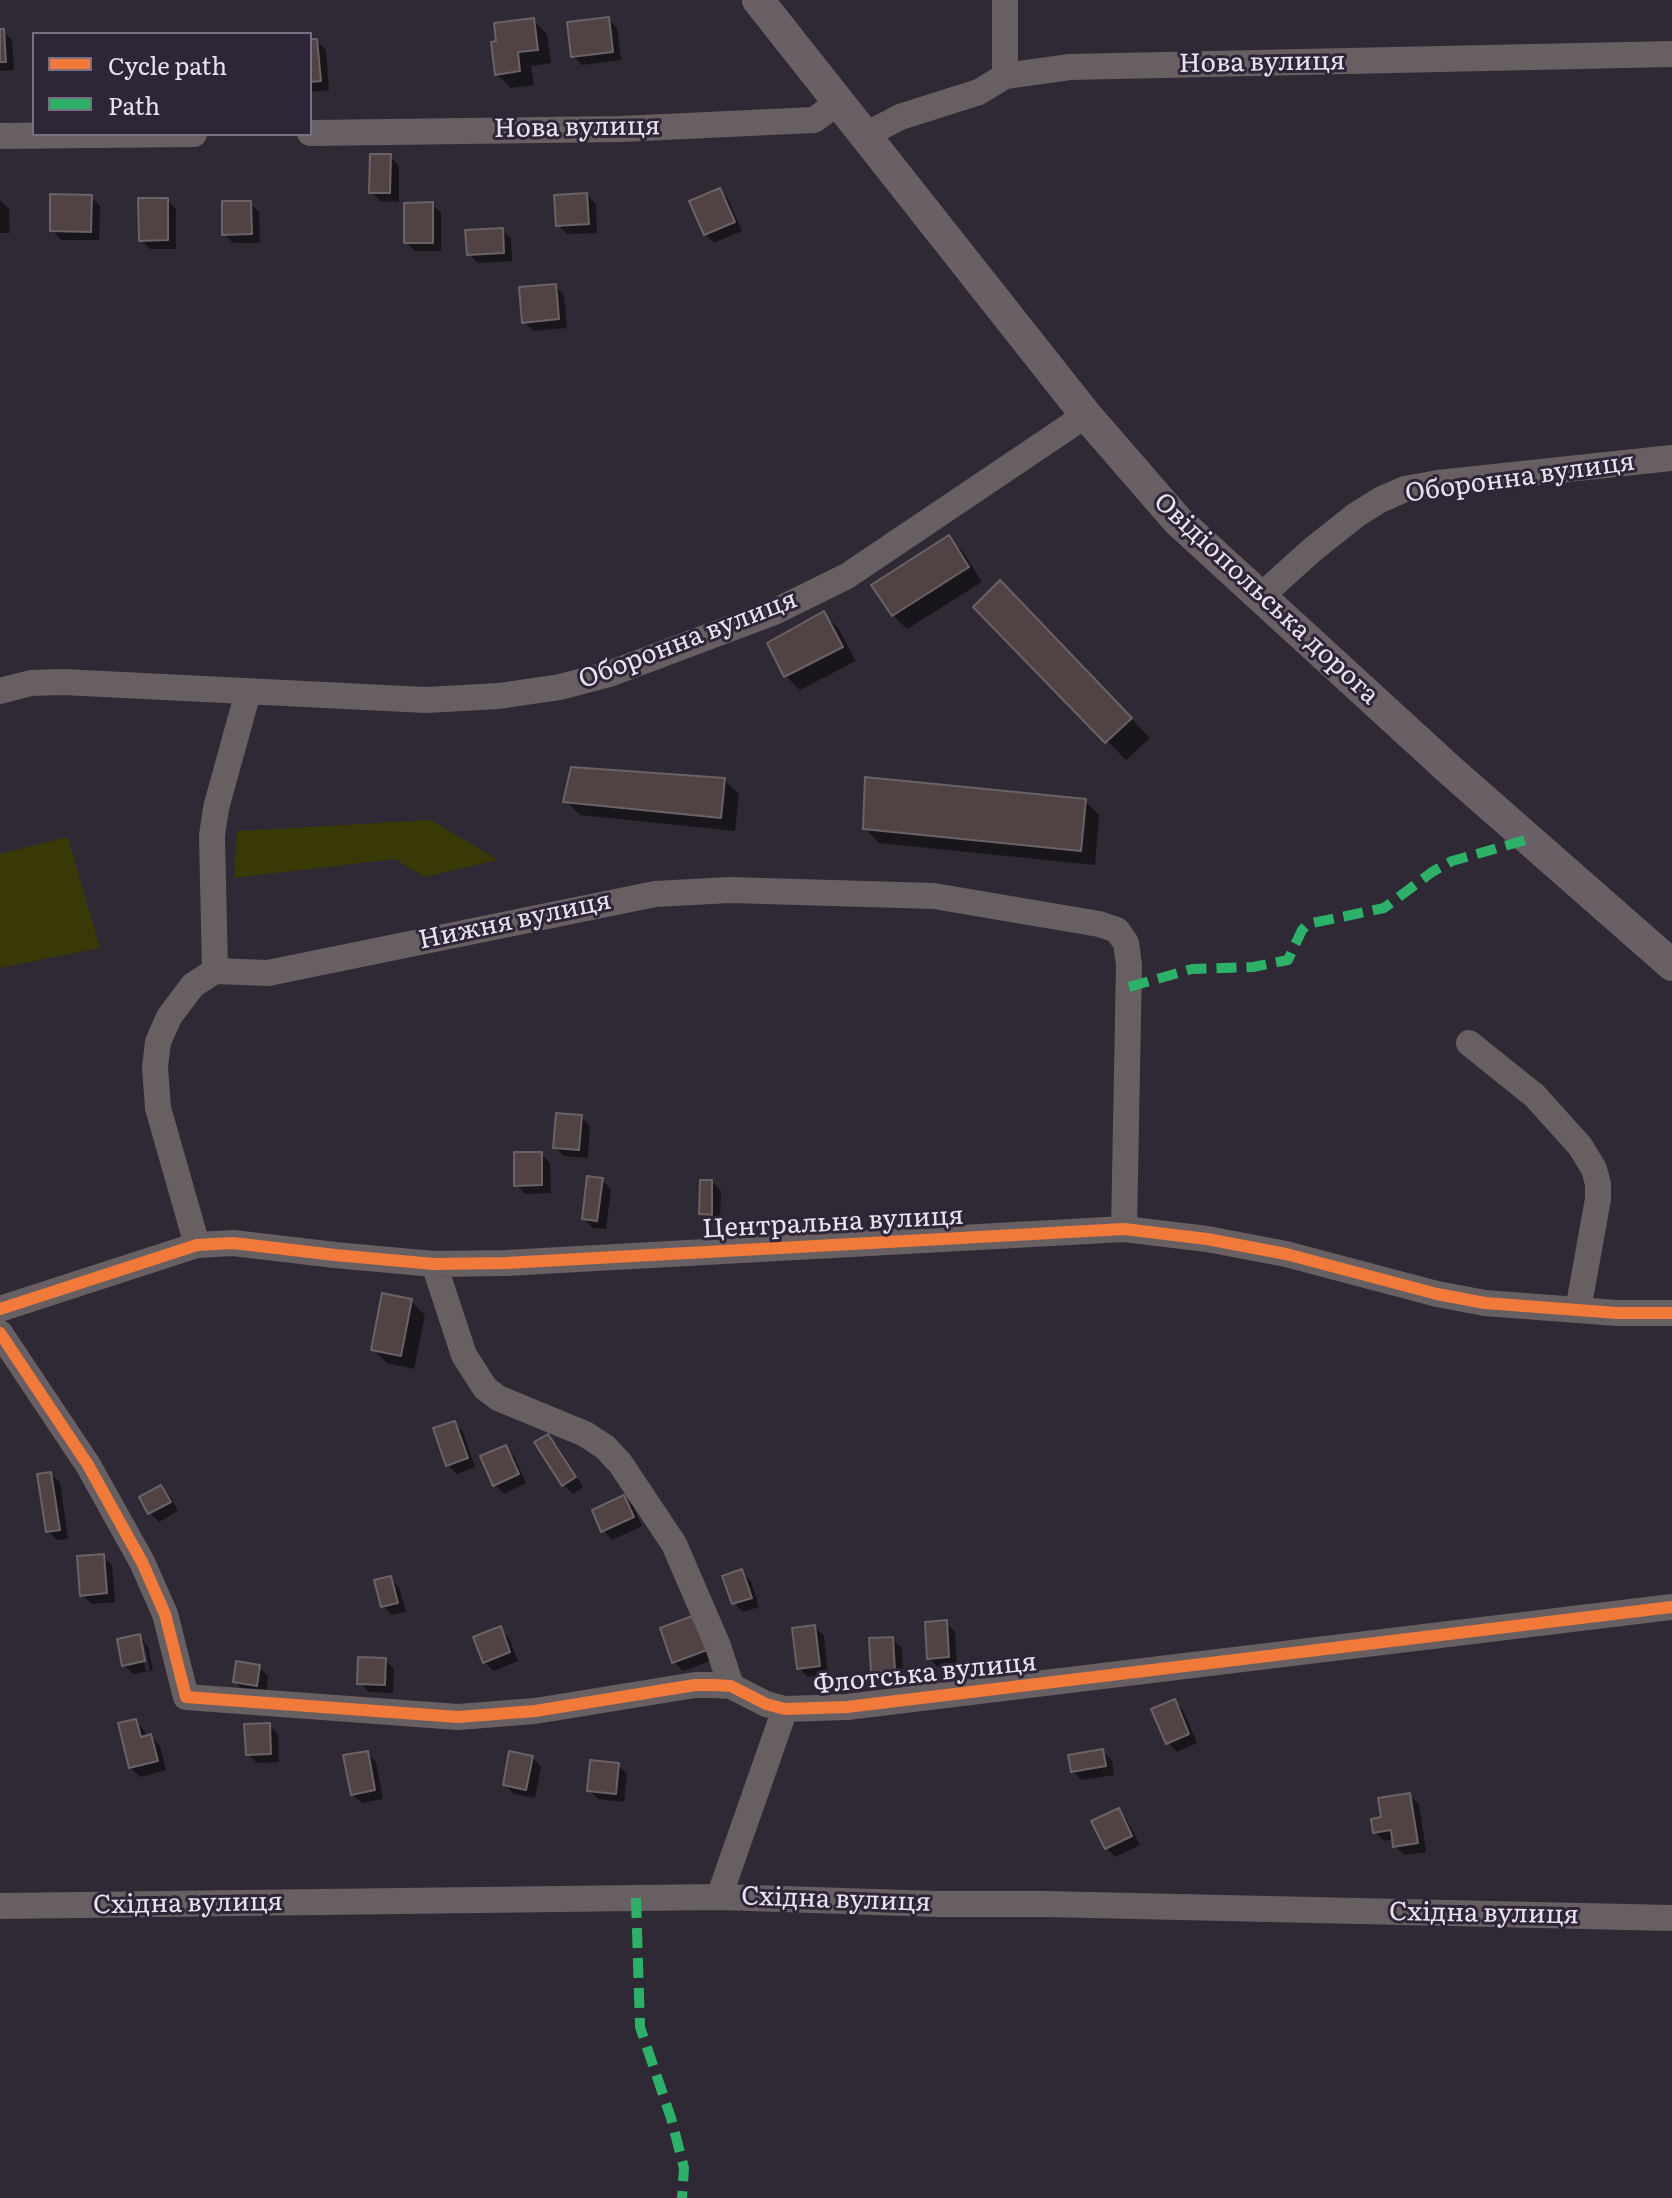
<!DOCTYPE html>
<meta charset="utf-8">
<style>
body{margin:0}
#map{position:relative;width:1672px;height:2198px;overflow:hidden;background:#2e2934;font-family:Literata,serif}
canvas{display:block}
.legend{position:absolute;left:32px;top:32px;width:280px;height:104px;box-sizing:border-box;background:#2e2538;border:2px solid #797182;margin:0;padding:10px 14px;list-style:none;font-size:24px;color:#e9e3f0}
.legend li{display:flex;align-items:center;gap:16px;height:40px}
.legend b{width:40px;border:2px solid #797182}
</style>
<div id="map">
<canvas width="1672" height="2198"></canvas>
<ul class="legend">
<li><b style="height:10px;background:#f17a3a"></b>Cycle path</li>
<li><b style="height:10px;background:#2db169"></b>Path</li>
</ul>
</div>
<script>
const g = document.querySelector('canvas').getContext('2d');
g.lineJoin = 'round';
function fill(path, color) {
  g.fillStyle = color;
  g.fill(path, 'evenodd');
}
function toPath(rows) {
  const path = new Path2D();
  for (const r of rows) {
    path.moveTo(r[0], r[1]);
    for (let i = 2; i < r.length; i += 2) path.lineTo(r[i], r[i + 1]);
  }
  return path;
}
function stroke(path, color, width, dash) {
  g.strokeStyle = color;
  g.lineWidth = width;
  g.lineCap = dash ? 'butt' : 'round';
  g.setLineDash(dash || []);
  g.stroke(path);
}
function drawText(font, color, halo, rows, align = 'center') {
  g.font = font + ' Literata,serif';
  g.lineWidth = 6;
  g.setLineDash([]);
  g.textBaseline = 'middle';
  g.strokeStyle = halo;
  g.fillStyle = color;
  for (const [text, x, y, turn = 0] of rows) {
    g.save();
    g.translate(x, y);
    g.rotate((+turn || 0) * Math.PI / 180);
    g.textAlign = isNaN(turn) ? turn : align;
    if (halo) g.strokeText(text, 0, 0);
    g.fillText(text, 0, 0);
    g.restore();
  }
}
fill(toPath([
 [431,820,498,860,424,877,395,859,234,878,237,831],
 [68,837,100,948,0,968,0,854]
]), '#383907');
fill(toPath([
 [608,19,617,28,621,60,582,65,573,56],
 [533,20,547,34,551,63,531,66,534,85,511,88,496,74],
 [0,31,3,31,12,40,14,70,0,71],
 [310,41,317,41,326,50,329,90,310,92],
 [390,156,399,166,399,202,380,201,371,192],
 [719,190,728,199,742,231,714,243,705,234],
 [587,195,596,204,597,233,567,234,558,225],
 [91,197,100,206,99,240,61,240,52,230],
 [0,200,9,209,10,233,0,233],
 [167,200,176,209,176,249,150,249,141,240],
 [250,203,259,212,260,243,233,243,224,234],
 [432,204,441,213,441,251,415,251,406,242],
 [502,230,511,239,512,261,478,263,469,254],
 [555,286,564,295,567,328,533,331,524,322],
 [949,538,963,552,982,582,907,629,893,615],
 [1019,601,1150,738,1126,760,975,607],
 [824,614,838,628,856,661,800,690,786,676],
 [724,780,739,794,735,831,580,815,566,801],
 [1085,801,1099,815,1095,865,879,843,865,828],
 [581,1117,590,1126,588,1158,564,1156,555,1147],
 [541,1154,550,1163,551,1193,526,1194,516,1185],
 [602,1180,611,1189,606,1229,593,1228,584,1219],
 [712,1182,721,1191,720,1223,710,1223,701,1214],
 [411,1301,425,1315,414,1369,387,1363,373,1349],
 [454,1423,463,1432,475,1467,457,1474,448,1465],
 [548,1436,557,1445,583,1487,573,1494,564,1485],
 [505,1447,514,1456,526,1483,504,1494,494,1484],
 [51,1474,60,1483,68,1539,57,1540,48,1531],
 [161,1487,170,1496,178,1511,159,1522,150,1513,142,1498],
 [624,1497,633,1506,642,1526,612,1540,603,1530],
 [103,1556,112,1565,115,1602,92,1604,82,1595],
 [742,1572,751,1581,759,1607,743,1612,734,1603],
 [390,1578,399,1587,406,1612,392,1615,383,1606],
 [695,1618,715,1659,683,1671,674,1661],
 [946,1622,955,1632,957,1666,938,1667,929,1658],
 [815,1627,824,1636,828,1675,808,1677,799,1668],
 [500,1629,509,1638,518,1661,494,1671,484,1662],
 [139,1637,148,1646,153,1670,133,1674,124,1665],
 [140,1644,144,1644,150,1671,146,1672],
 [892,1639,902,1648,903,1679,882,1680,873,1671],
 [385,1660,394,1669,393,1693,369,1692,360,1683],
 [259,1667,268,1676,266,1694,244,1691,235,1682],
 [1174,1701,1183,1710,1197,1743,1177,1752,1168,1743],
 [135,1721,144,1730,146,1737,151,1736,160,1746,166,1770,140,1777,130,1767],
 [269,1725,278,1734,279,1762,257,1763,248,1754],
 [1103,1751,1112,1761,1114,1775,1082,1780,1072,1771],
 [367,1753,376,1762,383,1799,362,1803,352,1794],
 [532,1757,541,1767,535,1798,514,1794,505,1785],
 [618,1765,627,1774,624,1802,598,1799,589,1790],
 [1409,1795,1419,1804,1426,1852,1404,1855,1395,1846,1394,1839,1384,1841,1375,1832,1383,1819],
 [1118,1811,1127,1820,1140,1845,1115,1857,1106,1848]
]), '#0007');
const building = toPath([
 [609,17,613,52,571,57,567,22,609,17],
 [534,18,538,50,518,52,520,71,495,75,491,42,496,41,494,23,534,18],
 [0,29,4,29,6,62,0,62,0,29],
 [310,39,317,39,321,81,310,82,310,39],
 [370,154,391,154,390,193,369,193,370,154],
 [720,188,735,222,704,235,689,201,720,188],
 [587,193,589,224,556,226,554,195,587,193],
 [50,194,92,195,91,232,50,231,50,194],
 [138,198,168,198,168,240,139,241,138,198],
 [222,201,251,201,252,234,222,235,222,201],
 [433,202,433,243,404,243,404,203,433,202],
 [503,228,504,253,467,255,465,230,503,228],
 [556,284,559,319,522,323,519,287,556,284],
 [949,535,969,567,892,616,871,585,949,535],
 [1000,580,1132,718,1105,743,973,607,1000,580],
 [824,611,843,647,784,677,767,643,824,611],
 [571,767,725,778,721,818,563,802,571,767],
 [865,777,1086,799,1081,851,863,829,865,777],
 [556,1113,582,1115,579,1150,553,1148,556,1113],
 [514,1152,542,1152,542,1185,514,1186,514,1152],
 [587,1176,603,1178,597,1221,582,1219,587,1176],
 [700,1180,712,1180,712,1215,699,1214,700,1180],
 [382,1293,412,1299,401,1356,371,1350,382,1293],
 [455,1421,468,1458,446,1466,433,1428,455,1421],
 [548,1434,576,1477,562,1486,534,1442,548,1434],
 [506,1445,519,1474,493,1486,480,1456,506,1445],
 [51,1472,60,1530,46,1532,37,1474,51,1472],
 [161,1485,171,1502,148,1514,139,1497,161,1485],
 [624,1495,634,1517,601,1532,592,1510,624,1495],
 [104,1554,107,1593,80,1596,77,1556,104,1554],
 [742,1569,752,1598,732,1604,722,1576,742,1569],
 [391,1576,398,1603,381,1607,374,1580,391,1576],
 [695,1615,707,1650,672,1663,660,1628,695,1615],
 [947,1620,949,1657,927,1659,925,1622,947,1620],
 [815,1625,820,1666,797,1669,792,1628,815,1625],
 [501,1626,510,1652,483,1663,473,1637,501,1626],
 [140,1634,145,1661,122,1666,117,1639,140,1634],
 [893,1637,895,1671,871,1672,869,1638,893,1637],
 [358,1657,386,1658,385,1685,357,1684,358,1657],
 [236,1661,260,1665,257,1686,233,1682,236,1661],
 [1175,1699,1189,1734,1166,1744,1151,1709,1175,1699],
 [136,1719,141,1737,151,1734,158,1761,129,1768,118,1723,136,1719],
 [270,1723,271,1754,246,1755,244,1724,270,1723],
 [1103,1749,1106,1766,1071,1772,1068,1755,1103,1749],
 [368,1751,375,1790,351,1795,343,1755,368,1751],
 [509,1751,533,1756,526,1790,503,1785,509,1751],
 [590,1760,619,1763,616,1794,587,1791,590,1760],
 [1410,1793,1418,1843,1393,1847,1391,1830,1373,1833,1371,1819,1381,1817,1378,1798,1410,1793],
 [1119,1808,1132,1836,1105,1849,1091,1821,1119,1808]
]);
fill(building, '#514244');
stroke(building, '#6a6266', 2);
stroke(toPath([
 [1005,0,1005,76],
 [310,133,621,129,814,120,839,102],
 [866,135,900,117,979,92,1005,76,1070,67,1672,54],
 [0,136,194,134],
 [1260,597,1312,550,1356,515,1380,500,1405,489,1438,483,1672,458],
 [0,691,31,683,63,682,426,700,499,696,560,687,609,674,774,612,847,576,1086,415],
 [215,971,212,836,216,808,248,692],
 [1469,1043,1535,1096,1580,1146,1594,1169,1598,1184,1598,1199,1578,1310],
 [197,1245,158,1108,155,1067,158,1042,169,1017,193,985,215,971,268,973,655,894,730,890,934,896,1099,924,1117,930,1126,943,1129,965,1124,1229],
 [434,1264,464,1355,485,1388,498,1398,585,1434,605,1447,620,1463,674,1544,718,1646,731,1686],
 [0,1309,197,1245,233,1243,335,1255,434,1264,506,1263,1124,1229,1207,1239,1286,1254,1437,1294,1485,1303,1617,1313,1672,1313],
 [0,1333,88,1465,142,1562,165,1614,186,1697,458,1717,535,1711,695,1685,714,1685,731,1686,766,1704,785,1709,847,1707,1672,1607],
 [719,1897,785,1709],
 [0,1906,719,1897,938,1904,1045,1904,1672,1918]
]), '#685f62', 26);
stroke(toPath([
 [758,0,1086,415,1178,521,1451,771,1672,965]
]), '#6a5f65', 32);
stroke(toPath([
 [1129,987,1192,969,1253,967,1288,960,1302,930,1308,924,1384,908,1432,872,1452,861,1529,839],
 [636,1898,640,2027,671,2118,684,2168,682,2198]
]), '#2db169', 10, [20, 10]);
stroke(toPath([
 [0,1309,197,1245,233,1243,335,1255,434,1264,506,1263,1124,1229,1207,1239,1286,1254,1437,1294,1485,1303,1617,1313,1672,1313],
 [0,1333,88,1465,142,1562,165,1614,186,1697,458,1717,535,1711,695,1685,714,1685,731,1686,766,1704,785,1709,847,1707,1672,1607]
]), '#f17a3a', 12);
drawText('26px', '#e9e3f0', '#2e2538', [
 ["Нова вулиця",1262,63,-1],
 ["Нова вулиця",577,128,-1],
 ["Оборонна вулиця",1520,478,-8],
 ["Овідіопольська дорога",1266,599,43],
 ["Оборонна вулиця",688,640,-21],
 ["Нижня вулиця",515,921,-12],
 ["Центральна вулиця",833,1223,-3],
 ["Флотська вулиця",925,1674,-6],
 ["Східна вулиця",836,1900,2],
 ["Східна вулиця",188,1904,-1],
 ["Східна вулиця",1484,1914,1]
]);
</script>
